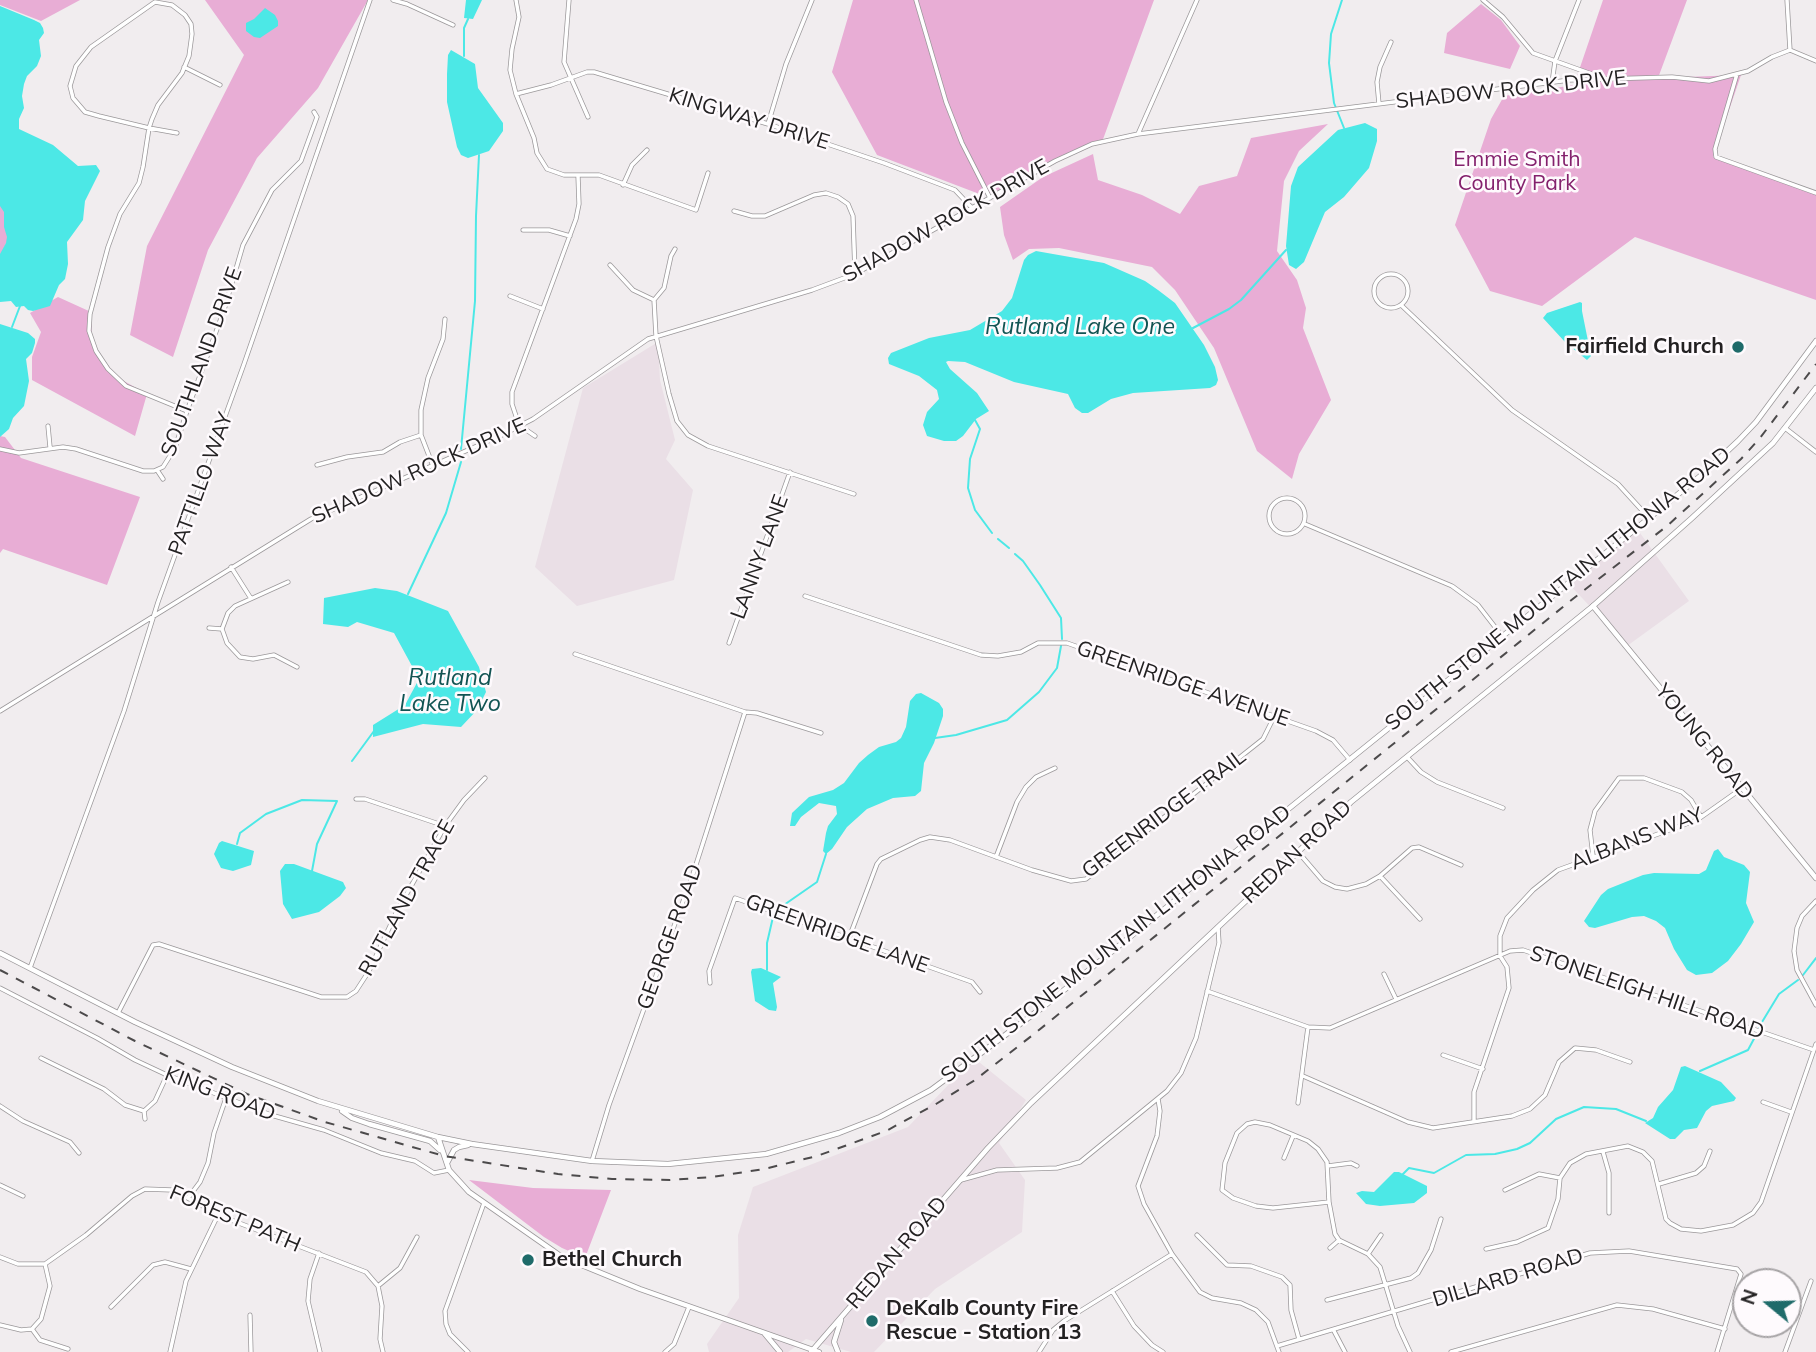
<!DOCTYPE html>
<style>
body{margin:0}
#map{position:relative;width:1816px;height:1352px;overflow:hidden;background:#f1edef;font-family:Mulish,sans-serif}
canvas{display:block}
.north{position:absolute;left:1732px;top:1268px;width:70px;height:70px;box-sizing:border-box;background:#fefafd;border:2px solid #a6a3a5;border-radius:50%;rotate:289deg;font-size:19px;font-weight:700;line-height:28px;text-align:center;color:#232122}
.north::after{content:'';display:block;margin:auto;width:24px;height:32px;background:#1f6b6a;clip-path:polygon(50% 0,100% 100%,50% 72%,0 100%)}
</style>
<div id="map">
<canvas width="1816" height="1352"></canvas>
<div class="north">N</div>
</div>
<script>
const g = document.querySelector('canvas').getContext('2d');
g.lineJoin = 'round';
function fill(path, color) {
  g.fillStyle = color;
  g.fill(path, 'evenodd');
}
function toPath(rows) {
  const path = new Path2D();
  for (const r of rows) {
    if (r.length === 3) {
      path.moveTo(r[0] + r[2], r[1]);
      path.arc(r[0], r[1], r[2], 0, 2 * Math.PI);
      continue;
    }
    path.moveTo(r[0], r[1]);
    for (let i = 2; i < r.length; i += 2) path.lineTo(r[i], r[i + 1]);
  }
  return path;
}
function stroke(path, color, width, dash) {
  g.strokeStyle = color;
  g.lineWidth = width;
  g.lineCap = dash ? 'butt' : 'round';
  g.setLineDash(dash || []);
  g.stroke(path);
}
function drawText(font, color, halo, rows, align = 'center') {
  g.font = font + ' Mulish,sans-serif';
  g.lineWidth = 5;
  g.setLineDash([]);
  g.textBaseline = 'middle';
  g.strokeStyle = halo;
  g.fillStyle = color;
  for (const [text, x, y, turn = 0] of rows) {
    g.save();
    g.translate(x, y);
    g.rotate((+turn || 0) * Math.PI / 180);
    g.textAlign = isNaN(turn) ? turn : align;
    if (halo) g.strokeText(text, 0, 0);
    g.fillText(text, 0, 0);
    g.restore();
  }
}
fill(toPath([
 [658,342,660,380,675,440,666,459,693,490,674,580,577,606,535,567,583,388],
 [1635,526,1689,601,1627,646,1568,583],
 [974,1058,1026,1100,999,1143,1025,1180,1022,1232,935,1289,874,1352,851,1352,806,1339,788,1352,709,1352,707,1344,739,1298,738,1235,753,1187,908,1127]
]), '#eadfe6');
fill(toPath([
 [0,0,80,0,41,21,0,5],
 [205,0,368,0,318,88,257,158,208,250,173,357,130,335,147,246,244,55],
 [853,0,1154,0,1102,142,1069,156,1007,188,982,195,877,155,832,72],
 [1603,0,1687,0,1658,78,1741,75,1713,157,1816,192,1816,300,1635,237,1542,306,1490,291,1455,225,1491,119,1504,96,1574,85],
 [1481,4,1501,20,1520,46,1510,69,1444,53,1447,33],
 [1328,124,1299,151,1284,181,1277,251,1297,280,1306,308,1303,328,1331,400,1299,454,1292,479,1257,451,1214,348,1175,290,1152,267,1059,248,1029,249,1013,260,1004,235,1000,207,1043,177,1093,154,1098,180,1142,195,1180,214,1199,186,1237,176,1251,138],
 [0,185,12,231,3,250,0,264],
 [58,297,91,312,92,347,115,376,147,394,135,436,32,380,32,357,41,332,30,313],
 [0,436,5,437,21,458,140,497,107,585,3,549,0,553],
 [469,1180,533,1188,611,1190,585,1258,562,1248,544,1237]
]), '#e8add5');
fill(toPath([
 [466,0,482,0,473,19,464,18],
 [0,6,34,20,40,23,43,28,44,33,39,40,41,56,37,66,27,76,24,84,22,96,24,108,19,119,19,129,53,145,78,166,96,165,100,171,85,201,83,220,67,242,68,264,65,279,59,285,50,306,33,311,28,310,24,306,16,307,11,301,0,302,0,254,6,243,7,237,4,227,4,212,0,206],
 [265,8,275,15,278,21,278,26,260,38,254,37,246,31,246,23,254,19],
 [451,50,475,64,478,88,503,123,503,131,489,151,468,158,461,155,457,147,447,102,447,74,448,55],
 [1365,123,1377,129,1377,141,1369,168,1344,197,1325,212,1304,262,1296,269,1289,265,1286,246,1291,186,1298,167,1338,130],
 [1036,251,1104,263,1145,281,1158,290,1175,303,1204,345,1215,367,1218,380,1216,385,1210,388,1133,393,1111,399,1088,413,1082,413,1075,408,1068,394,1014,382,965,362,948,361,946,362,950,369,977,393,989,411,976,419,963,436,956,441,944,441,927,436,923,425,927,412,939,399,937,390,919,376,889,364,888,358,891,353,929,338,970,330,1002,311,1012,298,1024,260,1028,255],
 [1580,302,1582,303,1582,311,1591,356,1587,360,1565,342,1543,318,1547,313],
 [0,324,28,333,35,339,35,343,32,353,26,359,29,381,24,406,13,418,9,429,0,437],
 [375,588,397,591,448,611,479,667,486,692,477,710,461,727,423,724,373,737,373,725,405,705,419,679,394,633,357,622,348,627,323,624,324,598],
 [921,693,939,703,943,709,943,716,934,743,924,763,921,791,915,796,893,798,867,809,847,827,832,849,826,854,823,851,826,833,828,826,837,814,836,806,819,803,801,817,795,826,790,826,792,813,809,797,833,790,844,783,859,763,868,755,879,747,896,742,901,738,906,727,910,701,916,694],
 [222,841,254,851,251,865,233,871,221,868,214,854,219,843],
 [1718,849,1724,857,1744,865,1750,872,1746,903,1754,922,1741,944,1728,961,1712,973,1696,975,1687,970,1674,949,1665,928,1656,921,1644,916,1632,917,1595,928,1589,927,1584,921,1601,895,1608,889,1643,875,1654,873,1699,874,1706,870,1714,851],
 [285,864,294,864,343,882,346,888,340,896,319,912,292,919,283,904,280,871],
 [761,968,781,977,773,983,777,1007,776,1011,769,1010,755,1001,751,972,752,969],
 [1685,1066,1721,1082,1736,1098,1734,1101,1712,1106,1706,1111,1697,1128,1684,1130,1675,1139,1670,1139,1645,1123,1653,1118,1658,1107,1673,1090,1681,1067],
 [1394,1172,1399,1172,1427,1186,1427,1193,1414,1203,1380,1206,1366,1204,1356,1193,1362,1191,1374,1192]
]), '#4ce8e6');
stroke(toPath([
 [1342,0,1331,34,1329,63,1334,103,1344,128],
 [464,56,464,28,468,19],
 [12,327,20,306],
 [1193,328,1229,309,1241,300,1286,250],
 [975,420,980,429,970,459,968,488,975,510,992,533],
 [461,449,475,301,476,216,479,155],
 [998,539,1009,548],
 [1015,554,1023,561,1040,585,1061,618,1062,639],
 [408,594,446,513,461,462],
 [935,738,956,735,1007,720,1039,692,1057,668,1061,646],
 [352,761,374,731],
 [237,844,240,833,266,814,302,800,337,801,317,844,312,871],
 [781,907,817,882,826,854],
 [767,970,767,943,773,917],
 [1803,975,1816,958],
 [1759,1027,1779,994,1798,980],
 [1700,1071,1748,1050,1756,1035],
 [1403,1174,1409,1168,1434,1173,1466,1155,1495,1154,1517,1149,1530,1143,1556,1119,1584,1107,1616,1109,1646,1121]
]), '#4ce8e6', 2);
const minor = toPath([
 [393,0,407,4,453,25],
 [516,0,519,17,512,49,510,70,516,94,534,138,537,153,547,169,564,175,599,175,696,210,708,173],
 [569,0,564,62,588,117],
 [916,0,946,102,962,143,990,198],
 [1483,0,1503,17,1533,53,1600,77],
 [1787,0,1790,50],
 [184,67,220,85],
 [1737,74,1715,149,1716,157,1816,193],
 [1552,83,1555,61,1579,0],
 [516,94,551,85,587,72,594,72,768,124,884,163,955,190,972,208],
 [1379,104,1377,82,1380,67,1391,42],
 [768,124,786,64,812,0],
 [177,133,149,128,99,116,85,112,73,98,70,86,76,66,91,47,155,2,172,5,185,15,191,24,192,34,189,56,182,73,158,105,152,119,149,128,143,167,139,183,120,214,108,247,90,314,89,331,96,351,108,369,126,386,187,411],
 [1138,134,1197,0],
 [623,185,632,165,647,150],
 [734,211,752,216,765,216,814,195,826,193,838,197,848,204,853,216,855,274],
 [523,230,549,230,570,236],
 [610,265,633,290,654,300,656,336,669,394,677,421,688,435,708,446,854,494],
 [1391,291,17],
 [510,296,543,309],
 [654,300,664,288,671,256,675,249],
 [1401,305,1512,410,1618,484,1649,518],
 [48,426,50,447],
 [1785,428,1816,452],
 [535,436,519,425,512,404,512,392,576,219,579,204,578,176],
 [0,449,19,453,63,447,76,449,143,471,154,471,163,467,175,448,187,411,224,310,243,245,272,190,301,161,317,117,314,112],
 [317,465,347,457,383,452,400,442,421,435],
 [433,466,421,435,421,410,428,378,443,339,445,319],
 [157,470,163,479],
 [1287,516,18],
 [1305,524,1452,586,1478,605,1502,636],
 [231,567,250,597],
 [288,582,235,606,228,613,222,629,227,643,240,657,253,659,274,655,297,667],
 [805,596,981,655,998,656,1021,652,1038,643,1067,643,1316,731,1333,740,1350,760],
 [209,628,222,629],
 [729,643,790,472],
 [575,654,745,712],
 [0,711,311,519,502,435,533,419,648,339,812,290,855,274,1055,161,1092,144,1138,134,1570,80,1672,77,1709,81,1748,71,1772,57,1790,50,1816,61],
 [1408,758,1421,772,1437,782,1503,808],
 [356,799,365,799,445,826],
 [1299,853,1323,881,1335,887,1347,889,1366,884,1380,876,1412,848,1419,847,1461,865],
 [1593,856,1590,830,1595,811,1619,778,1644,778,1682,792,1691,800,1701,817],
 [996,857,1017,802,1026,787,1036,777,1055,768],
 [1380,876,1420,919],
 [1816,901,1802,916,1797,928,1794,951,1797,970,1816,1005],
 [849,938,877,864,881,859,920,840,930,837,950,840,1032,870,1071,881,1086,879,1263,739,1272,721,1273,715],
 [30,968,124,711,158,602,244,364,370,0],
 [1384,974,1396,999],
 [710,983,709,971,735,898,972,982,980,992],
 [0,988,97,1038,135,1060,167,1075,271,1115,324,1130,381,1153,415,1161,434,1173,449,1170],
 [1207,991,1308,1027,1330,1028,1510,951,1523,950,1814,1050],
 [118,1013,153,945,159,944,321,997,347,997,356,991,369,971,397,911,445,826,464,800,485,778],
 [1443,1055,1483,1069],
 [41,1058,104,1089,125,1105,144,1111],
 [1303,1076,1408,1122,1433,1128,1512,1116,1530,1109,1545,1095,1559,1062,1575,1048,1596,1050,1630,1062],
 [1158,1099,1160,1111,1157,1136,1138,1186,1144,1204,1172,1254,1200,1292,1212,1298,1241,1303,1256,1310,1268,1322,1279,1352],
 [1763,1102,1791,1112],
 [1298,1103,1308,1027],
 [0,1106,23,1121,70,1142,79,1153],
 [144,1111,155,1101,167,1075],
 [144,1111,145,1119],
 [1474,1121,1474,1092,1509,988,1507,967,1500,956,1500,936,1507,918,1533,890,1558,870,1697,820,1741,789],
 [1603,1152,1609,1173,1609,1213],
 [1284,1158,1293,1136],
 [592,1161,609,1105,693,874,745,712,757,713,821,733],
 [1328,1166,1351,1163,1357,1166],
 [961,1180,997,1170,1057,1168,1080,1162,1167,1091,1181,1073,1196,1038,1219,943,1218,927],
 [1659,1184,1696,1173,1704,1166,1710,1151],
 [0,1185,23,1196],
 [1505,1190,1539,1174,1560,1178],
 [188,1198,200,1182,208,1163,214,1133,226,1098],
 [1329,1202,1273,1208,1256,1206,1233,1198,1222,1190,1225,1163,1237,1133,1247,1124,1255,1122,1270,1125,1308,1141,1318,1149,1327,1162,1329,1202,1335,1234,1339,1240,1368,1254,1380,1267,1398,1326,1410,1352],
 [1197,1235,1227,1265,1251,1266,1282,1277,1290,1285,1291,1310,1299,1339],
 [1330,1248,1339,1240],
 [1486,1249,1517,1242,1548,1228,1558,1199,1560,1178,1570,1163,1586,1154,1628,1146,1643,1152,1652,1161,1666,1219,1670,1223,1681,1229,1701,1231,1733,1225,1753,1213,1761,1202,1816,1044],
 [319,1253,310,1279,308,1301,320,1352],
 [1368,1254,1381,1235],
 [0,1257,18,1264,45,1264,86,1235,132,1196,145,1189,172,1190,226,1218,366,1272,378,1286,382,1306,380,1339,383,1352],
 [378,1286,400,1268,417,1237],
 [1112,1291,1134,1326,1152,1345,1163,1352],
 [1327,1300,1411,1278,1418,1273,1431,1250,1441,1219],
 [111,1307,153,1265,165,1262,191,1269],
 [250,1315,251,1352],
 [0,1325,21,1330,32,1329,41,1319,50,1286,45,1264],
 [32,1329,40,1340,68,1349],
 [1334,1331,1345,1352],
 [1277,1346,1590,1253,1629,1251,1737,1269,1741,1274,1717,1352],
 [170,1352,186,1281,218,1215],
 [468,1352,450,1334,446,1324,445,1311,484,1203],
 [665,1352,674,1344,689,1307],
 [1039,1352,1053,1330,1064,1321,1172,1254],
 [1451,1352,1617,1305,1653,1309,1725,1329],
 [1785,1352,1811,1281]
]);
const tertiary = toPath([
 [1593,606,1816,878]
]);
const secondary = toPath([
 [0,953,135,1022,232,1067,318,1101,438,1137,472,1144,592,1161,668,1164,766,1154,839,1133,880,1117,931,1090,1043,1007,1649,518,1704,473,1738,441,1756,422,1816,341],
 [342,1111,352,1118,369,1124,430,1141,440,1150],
 [438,1137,449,1170,469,1192,562,1257,640,1289,819,1352],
 [447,1163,454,1150,459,1147,468,1145],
 [765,1334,780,1352],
 [811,1352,988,1148,1031,1103,1351,802,1593,606,1692,518,1773,443,1816,388],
 [838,1352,834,1342,841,1320]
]);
stroke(minor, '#9b989a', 5);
stroke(tertiary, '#9b989a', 6);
stroke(secondary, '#9b989a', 6);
stroke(minor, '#fff', 3.5);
stroke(tertiary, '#fff', 4.5);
stroke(secondary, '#fff', 4.5);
stroke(toPath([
 [0,970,135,1041,247,1094,325,1122,444,1156,558,1174,612,1179,670,1180,712,1177,764,1169,817,1156,886,1131,936,1104,975,1080,1034,1034,1574,598,1667,526,1741,459,1760,438,1816,364]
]), '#4c4a4b', 2, [9, 9]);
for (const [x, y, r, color] of [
 [1738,347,7,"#1f6b6a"],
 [528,1260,7,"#1f6b6a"],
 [872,1321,7,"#1f6b6a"]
]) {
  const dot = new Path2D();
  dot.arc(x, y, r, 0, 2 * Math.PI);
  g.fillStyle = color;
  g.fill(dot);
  stroke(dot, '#fefafd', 2.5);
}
drawText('21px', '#232122', '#fefafd', [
 ["SHADOW ROCK DRIVE",1511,90,-6],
 ["KINGWAY DRIVE",749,119,17],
 ["SHADOW ROCK DRIVE",946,221,-29],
 ["SOUTHLAND DRIVE",202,362,-70],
 ["SHADOW ROCK DRIVE",419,471,-24],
 ["PATTILLO WAY",201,484,-70],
 ["LANNY LANE",760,557,-70],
 ["SOUTH STONE MOUNTAIN LITHONIA ROAD",1558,589,-39],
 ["GREENRIDGE AVENUE",1183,684,19],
 ["YOUNG ROAD",1704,742,51],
 ["GREENRIDGE TRAIL",1164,814,-37],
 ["ALBANS WAY",1637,839,-21],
 ["REDAN ROAD",1297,852,-43],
 ["RUTLAND TRACE",407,898,-61],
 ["GREENRIDGE LANE",837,934,20],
 ["GEORGE ROAD",670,937,-70],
 ["SOUTH STONE MOUNTAIN LITHONIA ROAD",1116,944,-38],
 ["STONELEIGH HILL ROAD",1647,993,19],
 ["KING ROAD",220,1094,21],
 ["FOREST PATH",235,1219,23],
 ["REDAN ROAD",897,1253,-49],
 ["DILLARD ROAD",1508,1278,-17]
]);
drawText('21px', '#84216d', '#fefafd', [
 ["Emmie Smith",1517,160],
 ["County Park",1517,184]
]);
drawText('bold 21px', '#232122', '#fefafd', [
 ["Fairfield Church",1724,347,"right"],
 ["Bethel Church",542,1260],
 ["DeKalb County Fire",886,1309],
 ["Rescue - Station 13",886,1333]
], 'left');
drawText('italic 23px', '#125453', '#fefafd', [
 ["Rutland Lake One",1080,327],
 ["Rutland",450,678],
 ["Lake Two",450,704]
]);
</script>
